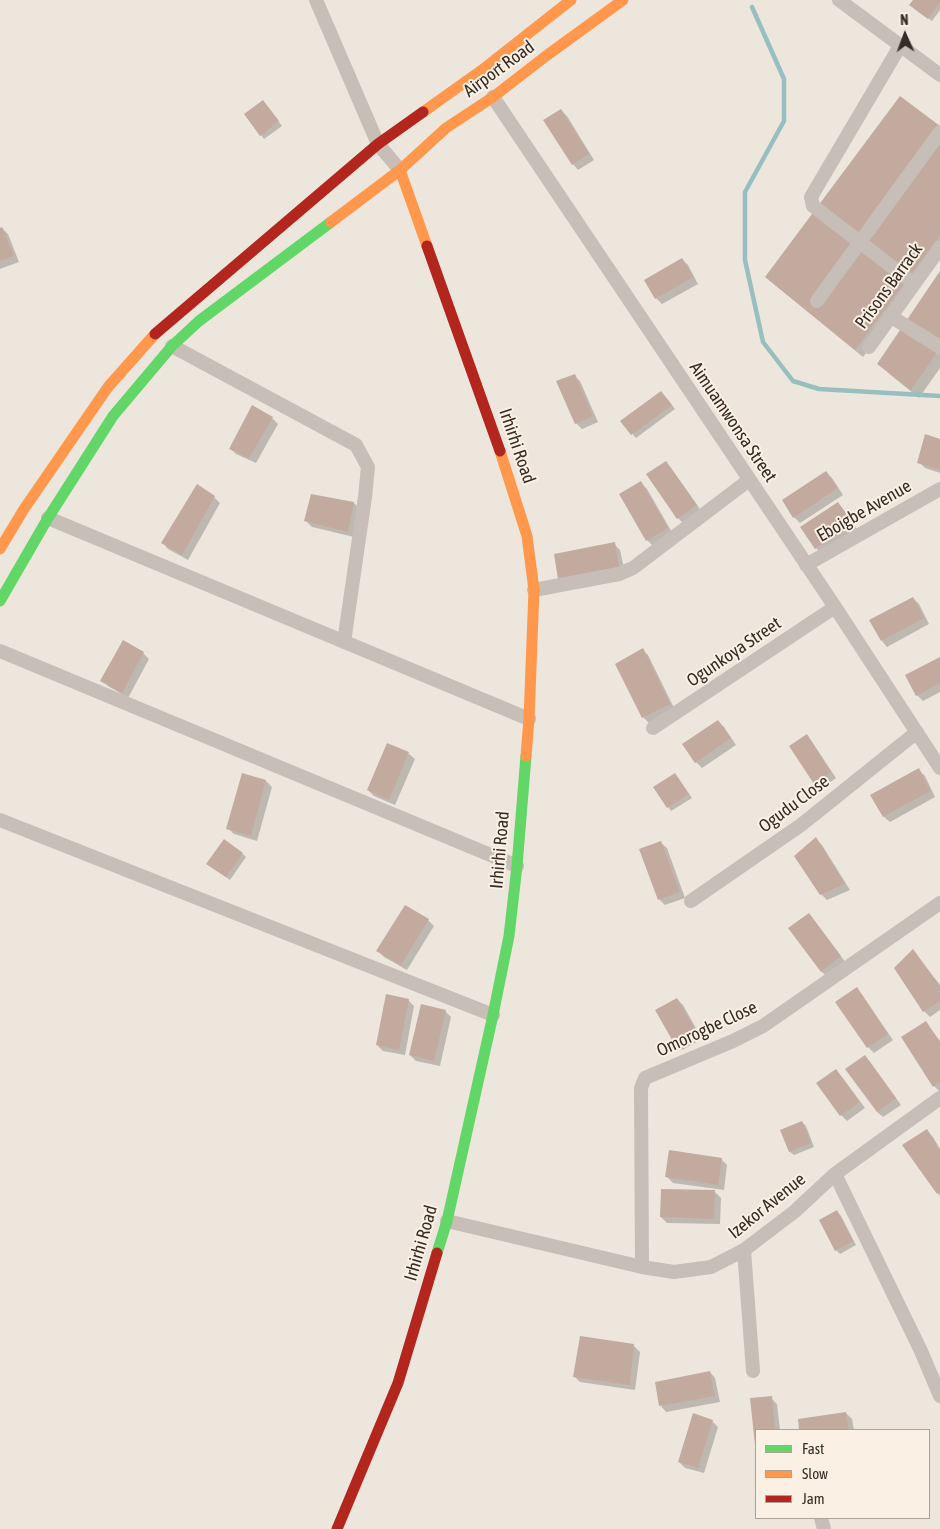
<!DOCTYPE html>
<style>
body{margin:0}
#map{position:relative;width:940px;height:1529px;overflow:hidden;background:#ede6dd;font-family:"Asap Condensed",sans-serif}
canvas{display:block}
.legend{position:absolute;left:755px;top:1429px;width:175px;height:90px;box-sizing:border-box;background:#faf1e4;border:1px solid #aca298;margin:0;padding:6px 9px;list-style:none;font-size:15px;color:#362b25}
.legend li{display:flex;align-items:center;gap:10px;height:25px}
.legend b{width:25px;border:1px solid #aca298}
.north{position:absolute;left:880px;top:10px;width:50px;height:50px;-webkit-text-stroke:4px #faf1e4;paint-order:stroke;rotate:358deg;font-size:14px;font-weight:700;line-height:20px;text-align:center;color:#362b25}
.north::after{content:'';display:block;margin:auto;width:18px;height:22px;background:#362b25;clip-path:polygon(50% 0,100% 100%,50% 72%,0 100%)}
</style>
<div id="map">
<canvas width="940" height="1529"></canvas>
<ul class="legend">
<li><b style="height:6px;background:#63d668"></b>Fast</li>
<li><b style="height:6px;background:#ff974d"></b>Slow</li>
<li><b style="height:6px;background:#b3261e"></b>Jam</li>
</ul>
<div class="north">N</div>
</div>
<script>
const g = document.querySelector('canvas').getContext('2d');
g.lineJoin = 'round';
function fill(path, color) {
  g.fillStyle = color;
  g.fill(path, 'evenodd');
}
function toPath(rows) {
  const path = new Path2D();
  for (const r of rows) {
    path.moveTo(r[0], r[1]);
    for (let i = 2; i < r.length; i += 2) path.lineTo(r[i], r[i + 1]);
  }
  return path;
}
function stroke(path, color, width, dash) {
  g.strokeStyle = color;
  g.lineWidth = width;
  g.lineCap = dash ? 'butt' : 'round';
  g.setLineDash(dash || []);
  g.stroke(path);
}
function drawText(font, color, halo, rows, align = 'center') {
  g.font = font + ' "Asap Condensed",sans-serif';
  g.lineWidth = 4;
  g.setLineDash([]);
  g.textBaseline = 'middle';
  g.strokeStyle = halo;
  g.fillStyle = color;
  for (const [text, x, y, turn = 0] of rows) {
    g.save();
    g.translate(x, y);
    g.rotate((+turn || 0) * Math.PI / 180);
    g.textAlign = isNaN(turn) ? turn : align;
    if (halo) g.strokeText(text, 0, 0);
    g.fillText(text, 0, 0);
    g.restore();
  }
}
fill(toPath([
 [915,0,940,0,940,10,932,21,915,9],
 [267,106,282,126,264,139,261,135],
 [561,110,567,116,594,160,578,170,573,164],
 [940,127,940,254,863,357,775,285],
 [2,228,8,234,19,262,0,269,0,229],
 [682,259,688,265,698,284,662,304,656,298],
 [940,274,940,368,919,398,887,372],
 [574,375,580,381,598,422,582,429,576,423],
 [665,396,675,409,636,438,622,422],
 [272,418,278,424,256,463,236,454,230,448],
 [940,440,940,473,925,468,919,462],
 [666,462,671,468,702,512,684,524,678,518],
 [826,472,832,478,843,495,800,523,794,517],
 [641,483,647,489,673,534,653,546,647,540],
 [312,495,354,503,360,509,354,537,312,527,306,521],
 [214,497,220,503,188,560,168,549,163,543],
 [837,503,843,509,858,531,822,554,816,548],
 [614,544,620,550,625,573,566,584],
 [913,598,919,604,929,624,887,647,882,641],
 [642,649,648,655,675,710,649,723,643,717],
 [143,653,149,659,128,698,108,686,102,680],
 [940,658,940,692,923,701,917,695],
 [718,721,724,727,736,745,702,768,696,762],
 [806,736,812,742,836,778,821,789,815,783],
 [388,745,409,754,415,759,395,805,374,796,368,790],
 [919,770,925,776,935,797,890,822,884,817,872,796],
 [243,774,266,781,272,787,257,841,234,834,228,828],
 [678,778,692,798,671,811,655,787],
 [816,839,822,845,850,890,827,900,821,894],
 [661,843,667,848,685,898,665,905,659,899],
 [243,854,246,857,230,880,211,867],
 [809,914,846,963,827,977,821,971],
 [428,920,434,926,407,970,384,957,378,951],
 [913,951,940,985,940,1010,930,1017,924,1011],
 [856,989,862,995,893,1040,874,1053,868,1047],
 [677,999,683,1005,702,1039,682,1050,676,1044,657,1011],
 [408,1000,414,1006,405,1055,383,1051,377,1045],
 [445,1011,451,1017,440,1066,416,1061,410,1055],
 [926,1023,940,1041,940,1092,934,1086],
 [864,1056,870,1062,901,1105,883,1117,877,1112],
 [836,1071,842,1077,865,1108,847,1121,841,1115],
 [802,1122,806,1126,814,1147,794,1155,790,1152,781,1131],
 [927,1131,933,1137,940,1149,940,1196,938,1193],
 [721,1159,727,1165,724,1190,673,1183,667,1177],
 [715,1192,721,1198,720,1224,667,1223,661,1217],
 [837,1212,841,1216,856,1245,840,1254,836,1250],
 [634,1346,640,1352,635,1390,580,1382,574,1376],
 [710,1372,715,1378,720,1402,666,1412,661,1406],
 [771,1398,777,1404,780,1430,756,1430,756,1445,751,1400],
 [846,1413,852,1419,854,1430,801,1430,799,1420],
 [712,1421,718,1427,704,1473,685,1468,679,1462]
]), '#0003');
stroke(toPath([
 [752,7,784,79,784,121,745,192,745,260,763,342,793,381,819,389,940,396]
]), '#98bfbf', 4.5);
fill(toPath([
 [913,0,940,0,940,2,928,19,909,5],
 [900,96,940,126,940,235,855,350,765,277],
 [263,100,279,121,260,136,244,114],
 [561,109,589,154,572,165,543,120],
 [2,227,14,256,0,261,0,228],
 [682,258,693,277,655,299,644,280],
 [940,271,940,353,938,351,911,390,877,364],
 [575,374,593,416,575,424,556,381],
 [661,391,672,405,631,435,620,421],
 [252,405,273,417,249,458,229,449],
 [925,434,940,439,940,470,917,463],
 [666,461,697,505,677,519,646,474],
 [826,471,838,488,793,518,782,500],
 [641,481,668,528,646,541,619,494],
 [197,484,215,496,182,555,161,543],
 [311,494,354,502,348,532,304,521],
 [838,502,853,524,815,549,800,527],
 [615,542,619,567,558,579,554,554],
 [913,597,924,618,881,641,869,620],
 [123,640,144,652,122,693,100,681],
 [643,648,670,704,642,718,615,664],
 [940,657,940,683,916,696,905,675],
 [718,720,731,738,695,763,682,744],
 [807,734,831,772,814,784,789,746],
 [387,743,409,752,389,800,367,790],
 [919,768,930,791,883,817,870,795],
 [242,773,266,780,251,836,226,829],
 [675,773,689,794,667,808,653,787],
 [816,837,845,884,820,895,794,856],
 [224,839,243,853,226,877,206,864],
 [661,841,680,892,658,900,639,849],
 [405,905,429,919,401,965,376,951],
 [809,913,841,956,821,972,788,928],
 [913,949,940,986,940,1001,923,1012,894,968],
 [857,987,888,1034,867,1048,835,1002],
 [386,994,409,999,399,1050,376,1045],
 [677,998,697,1033,675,1045,655,1010],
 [421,1004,446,1010,434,1061,409,1055],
 [926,1021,940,1042,940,1081,933,1087,901,1037],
 [865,1055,896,1098,877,1112,845,1069],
 [836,1069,860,1102,840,1116,816,1083],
 [802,1121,811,1143,789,1152,780,1130],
 [927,1129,940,1150,940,1192,937,1194,902,1145],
 [669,1150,722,1158,718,1185,665,1177],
 [661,1189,715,1190,714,1219,660,1217],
 [837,1210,853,1241,835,1251,819,1220],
 [580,1336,634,1344,630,1385,573,1377],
 [710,1371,715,1396,659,1406,655,1382],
 [772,1396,775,1430,756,1430,756,1445,755,1445,750,1398],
 [846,1412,849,1430,799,1430,798,1419],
 [693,1413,713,1420,698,1468,678,1462]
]), '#c2aa9e');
stroke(toPath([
 [316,0,378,144,400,170],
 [839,0,940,75],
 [900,46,811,197,813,206,913,283],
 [493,97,835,607,940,768],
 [817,301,940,132],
 [890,316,940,347],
 [172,346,356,445,368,467,365,497,344,642],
 [869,347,940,248],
 [48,518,529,719],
 [806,565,940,489],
 [534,590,619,574,633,568,749,480],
 [0,651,517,866],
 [653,728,835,607],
 [0,820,493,1015],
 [691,901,801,825,917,732],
 [835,1174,921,1351,940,1396],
 [447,1221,642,1267,674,1272,711,1267,744,1250,794,1212,835,1174,940,1098],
 [744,1250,753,1371],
 [642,1267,641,1088,645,1078,733,1041,763,1026,940,903],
 [821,1518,824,1529]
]), '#c6beb7', 14);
stroke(toPath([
 [0,601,48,518,113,416,172,346,199,321,331,222],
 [437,1253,447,1221,493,1015,509,936,517,866,526,756]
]), '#63d668', 11);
stroke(toPath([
 [423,112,482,70,571,0],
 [400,170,427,246],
 [331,222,400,170,446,128,493,97,546,56,623,0],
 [500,451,527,536,534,590,529,719,526,756],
 [0,549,24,509,108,387,155,334]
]), '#ff974d', 11);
stroke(toPath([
 [427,246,500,451],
 [155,334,378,144,423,112],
 [337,1529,398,1383,437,1253]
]), '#b3261e', 11);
drawText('18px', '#362b25', '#faf1e4', [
 ["Airport Road",499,69,-36],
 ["Prisons Barrack",889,286,-54],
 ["Aimuamwonsa Street",733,422,56],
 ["Irhirhi Road",517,446,71],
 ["Eboigbe Avenue",864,511,-30],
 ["Ogunkoya Street",734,652,-34],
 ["Ogudu Close",794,804,-37],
 ["Irhirhi Road",500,850,-85],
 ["Omorogbe Close",707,1029,-25],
 ["Izekor Avenue",767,1206,-39],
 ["Irhirhi Road",421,1243,-74]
]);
</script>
